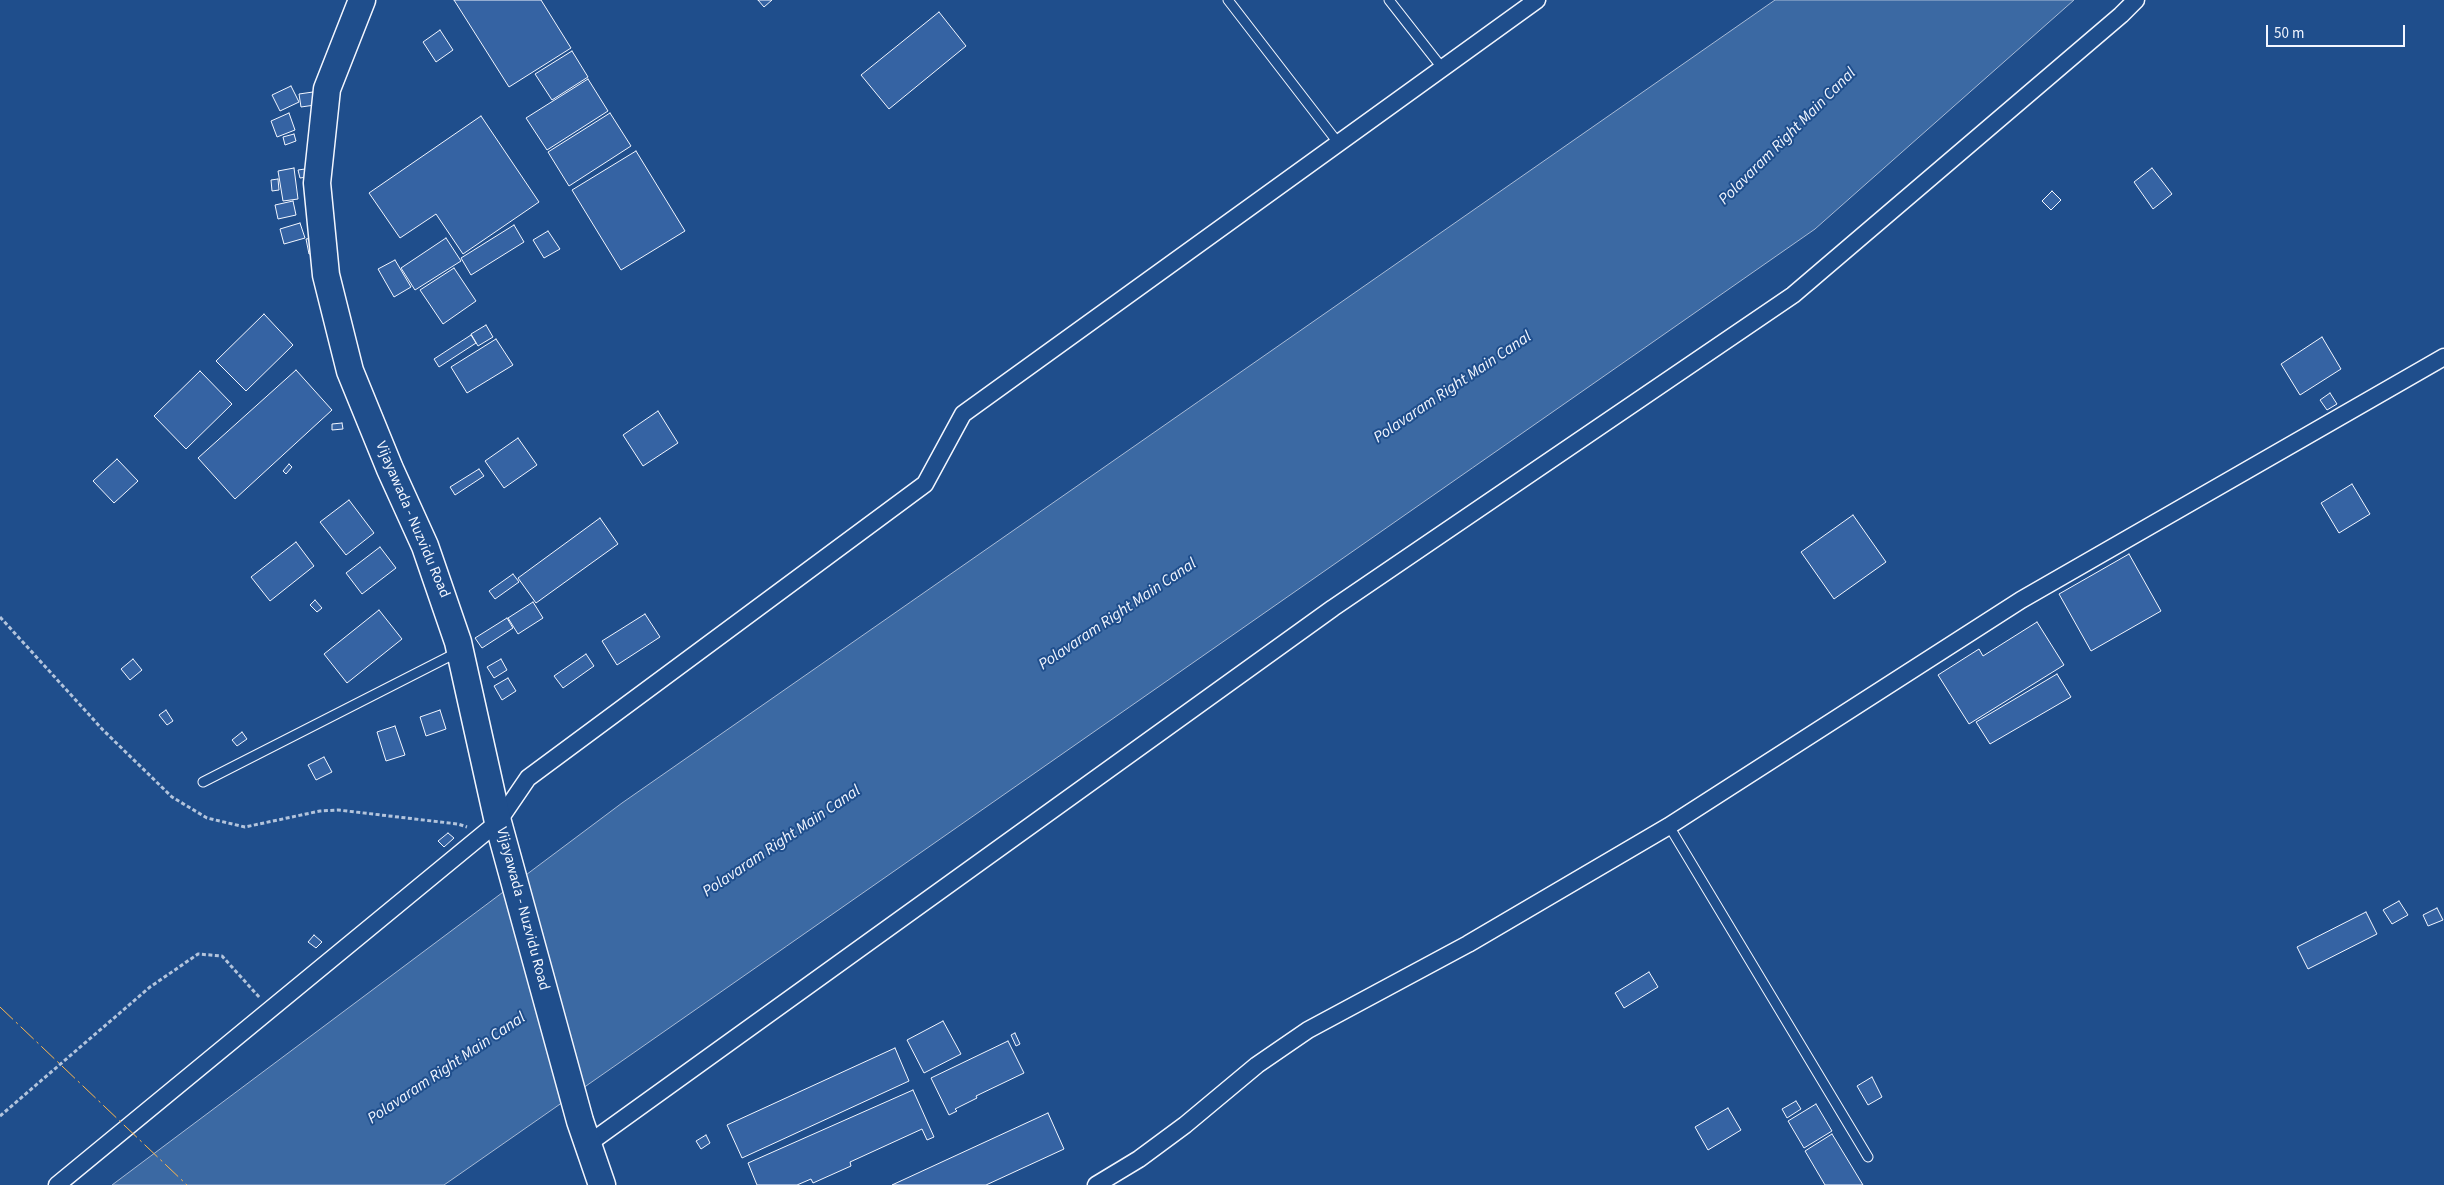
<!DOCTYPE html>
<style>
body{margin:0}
#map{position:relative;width:2444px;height:1185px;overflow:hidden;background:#1f4e8c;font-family:"Source Sans 3",sans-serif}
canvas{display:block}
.scale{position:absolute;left:2266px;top:25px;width:139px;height:22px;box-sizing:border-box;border:2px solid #f2f6ff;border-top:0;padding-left:6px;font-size:15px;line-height:18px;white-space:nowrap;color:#f2f6ff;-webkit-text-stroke:4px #1f4e8c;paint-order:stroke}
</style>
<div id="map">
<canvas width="2444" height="1185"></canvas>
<div class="scale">50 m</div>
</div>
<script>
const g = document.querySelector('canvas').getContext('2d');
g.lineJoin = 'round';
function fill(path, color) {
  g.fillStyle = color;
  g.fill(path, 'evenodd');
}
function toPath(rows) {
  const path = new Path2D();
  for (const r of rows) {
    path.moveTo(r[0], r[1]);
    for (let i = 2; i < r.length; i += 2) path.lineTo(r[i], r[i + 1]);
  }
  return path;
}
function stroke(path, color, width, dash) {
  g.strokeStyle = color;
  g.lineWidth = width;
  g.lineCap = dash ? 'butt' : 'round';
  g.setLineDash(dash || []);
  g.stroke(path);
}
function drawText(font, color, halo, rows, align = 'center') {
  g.font = font + ' "Source Sans 3",sans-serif';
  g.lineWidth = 4;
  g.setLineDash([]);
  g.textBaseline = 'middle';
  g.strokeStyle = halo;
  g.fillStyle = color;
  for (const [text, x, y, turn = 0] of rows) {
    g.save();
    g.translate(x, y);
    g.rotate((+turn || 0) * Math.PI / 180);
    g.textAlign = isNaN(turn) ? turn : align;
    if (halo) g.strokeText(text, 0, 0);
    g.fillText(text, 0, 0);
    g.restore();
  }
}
const water = toPath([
 [1775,0,2074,0,1815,229,444,1185,112,1185,622,803,1775,0]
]);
fill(water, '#3b69a3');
stroke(water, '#a8bbd7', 1);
const building = toPath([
 [454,0,541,0,571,48,509,87,454,0],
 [758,0,772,0,764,7,758,0],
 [939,12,966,46,889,109,861,75,939,12],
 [440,30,453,50,436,62,423,42,440,30],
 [572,51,588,77,552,100,535,74,572,51],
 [588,79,608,111,547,150,526,118,588,79],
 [291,86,299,102,280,111,272,95,291,86],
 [313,92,315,105,301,107,299,94,313,92],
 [289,113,295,130,277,137,271,121,289,113],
 [610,113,631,146,569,186,548,152,610,113],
 [481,116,539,202,463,254,436,214,400,238,369,193,481,116],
 [294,134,296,141,285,145,283,137,294,134],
 [636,151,685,231,621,270,572,190,636,151],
 [294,168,298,199,283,201,278,171,294,168],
 [2152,168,2172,194,2153,209,2134,182,2152,168],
 [305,169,307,177,300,178,298,170,305,169],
 [278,179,279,190,272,191,271,180,278,179],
 [2052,191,2061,200,2051,210,2042,201,2052,191],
 [293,201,296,215,278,219,275,205,293,201],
 [300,223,305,238,284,244,280,229,300,223],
 [514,225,524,242,471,275,461,258,514,225],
 [548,231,560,249,544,258,533,240,548,231],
 [313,238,316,253,309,254,306,239,313,238],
 [446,238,461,261,415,290,401,268,446,238],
 [395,260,411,287,394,297,378,269,395,260],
 [454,268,476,301,443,324,420,290,454,268],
 [264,314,293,345,246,391,216,361,264,314],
 [486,325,493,337,478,346,471,334,486,325],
 [471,335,476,343,439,367,434,359,471,335],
 [2322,337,2341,369,2300,395,2281,364,2322,337],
 [496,339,513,365,467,393,451,367,496,339],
 [296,370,332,410,235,499,198,458,296,370],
 [200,371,232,404,186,449,154,416,200,371],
 [2330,393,2337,404,2327,410,2320,400,2330,393],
 [658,411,678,443,643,466,623,435,658,411],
 [342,423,343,429,332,430,332,424,342,423],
 [518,438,537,465,504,488,485,461,518,438],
 [117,459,138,481,114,503,93,481,117,459],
 [289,464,292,467,286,474,283,471,289,464],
 [479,469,484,476,455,495,450,487,479,469],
 [2352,484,2370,514,2339,533,2321,503,2352,484],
 [349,500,374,533,346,555,320,522,349,500],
 [1853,515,1886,562,1834,599,1801,552,1853,515],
 [600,518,618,544,536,603,518,578,600,518],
 [296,542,314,566,270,601,251,577,296,542],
 [380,547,396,568,362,594,346,573,380,547],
 [2129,554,2161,611,2091,651,2059,594,2129,554],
 [513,574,519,582,495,599,489,591,513,574],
 [315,600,322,608,317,612,310,605,315,600],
 [533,602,543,618,518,634,508,618,533,602],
 [379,610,402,639,347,683,324,654,379,610],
 [645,614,660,637,617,665,602,641,645,614],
 [507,618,513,628,482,648,475,638,507,618],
 [2037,622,2064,665,1969,724,1938,675,1979,649,1983,656,2037,622],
 [586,654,594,666,563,688,554,676,586,654],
 [133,659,142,670,130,680,121,669,133,659],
 [501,659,507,670,494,678,487,667,501,659],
 [2057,674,2071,697,1990,744,1976,722,2057,674],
 [508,678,516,691,502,700,494,686,508,678],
 [166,710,173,721,167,725,159,715,166,710],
 [440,710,446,729,426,736,420,717,440,710],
 [395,726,405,755,386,761,377,732,395,726],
 [242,732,247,739,237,746,232,740,242,732],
 [324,757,332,772,316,780,308,765,324,757],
 [448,833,454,838,444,847,438,841,448,833],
 [2399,901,2408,915,2392,924,2383,910,2399,901],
 [2437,908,2443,920,2428,926,2423,915,2437,908],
 [2366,912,2377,934,2308,969,2297,947,2366,912],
 [314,935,322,942,316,948,308,942,314,935],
 [1649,972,1658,987,1624,1008,1615,993,1649,972],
 [943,1021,961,1054,924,1073,907,1040,943,1021],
 [1015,1033,1020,1044,1016,1046,1011,1035,1015,1033],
 [1008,1041,1024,1073,976,1096,977,1098,955,1109,957,1111,949,1115,931,1078,1008,1041],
 [895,1048,909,1081,742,1158,727,1125,895,1048],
 [1872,1077,1882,1097,1868,1105,1857,1086,1872,1077],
 [913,1090,934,1137,927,1140,922,1129,850,1162,851,1166,813,1183,811,1179,797,1185,757,1185,748,1163,913,1090],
 [1796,1101,1801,1109,1787,1118,1782,1109,1796,1101],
 [1816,1104,1832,1131,1804,1148,1788,1121,1816,1104],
 [1728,1108,1741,1130,1708,1150,1695,1127,1728,1108],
 [1048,1113,1064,1149,986,1185,892,1185,1048,1113],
 [1832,1134,1863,1185,1825,1185,1805,1151,1832,1134],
 [706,1135,710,1143,701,1149,696,1141,706,1135]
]);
fill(building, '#3563a3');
stroke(building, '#f2f6ff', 1);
const lane = toPath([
 [1228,0,1339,144],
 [1389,0,1443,69],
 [203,782,458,652],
 [1669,826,1868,1157]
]);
const street = toPath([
 [588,1144,1333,608,1793,295,2121,15,2136,0],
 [57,1185,498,822,528,778,925,484,963,414,1537,0],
 [1096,1185,1139,1159,1185,1125,1257,1065,1308,1030,1468,944,1669,826,2021,600,2444,357]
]);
const primary = toPath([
 [362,0,327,89,317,183,326,275,350,371,390,469,425,546,458,642,498,822,580,1121,602,1185]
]);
stroke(lane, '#f2f6ff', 11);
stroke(street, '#f2f6ff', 19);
stroke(primary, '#f2f6ff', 29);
stroke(toPath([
 [0,617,103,730,172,797,207,818,245,827,320,811,338,810,458,824,467,827],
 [0,1116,150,987,198,954,222,956,260,998]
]), '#b3c4dc', 3, [4, 2.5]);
stroke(lane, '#1f4e8c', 9);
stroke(street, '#1f4e8c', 16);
stroke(primary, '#1f4e8c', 26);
stroke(toPath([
 [0,1007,187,1185]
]), '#ffb74d', 1, [18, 4, 2.5, 4]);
drawText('15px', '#f2f6ff', '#1f4e8c', [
 ["Vijayawada - Nuzvidu Road",412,520,67],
 ["Vijayawada - Nuzvidu Road",522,909,75]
]);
drawText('italic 16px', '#f2f6ff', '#1f4e8c', [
 ["Polavaram Right Main Canal",1788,137,-45],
 ["Polavaram Right Main Canal",1453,388,-34],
 ["Polavaram Right Main Canal",1118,615,-34],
 ["Polavaram Right Main Canal",782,842,-34],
 ["Polavaram Right Main Canal",447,1069,-34]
]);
</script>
